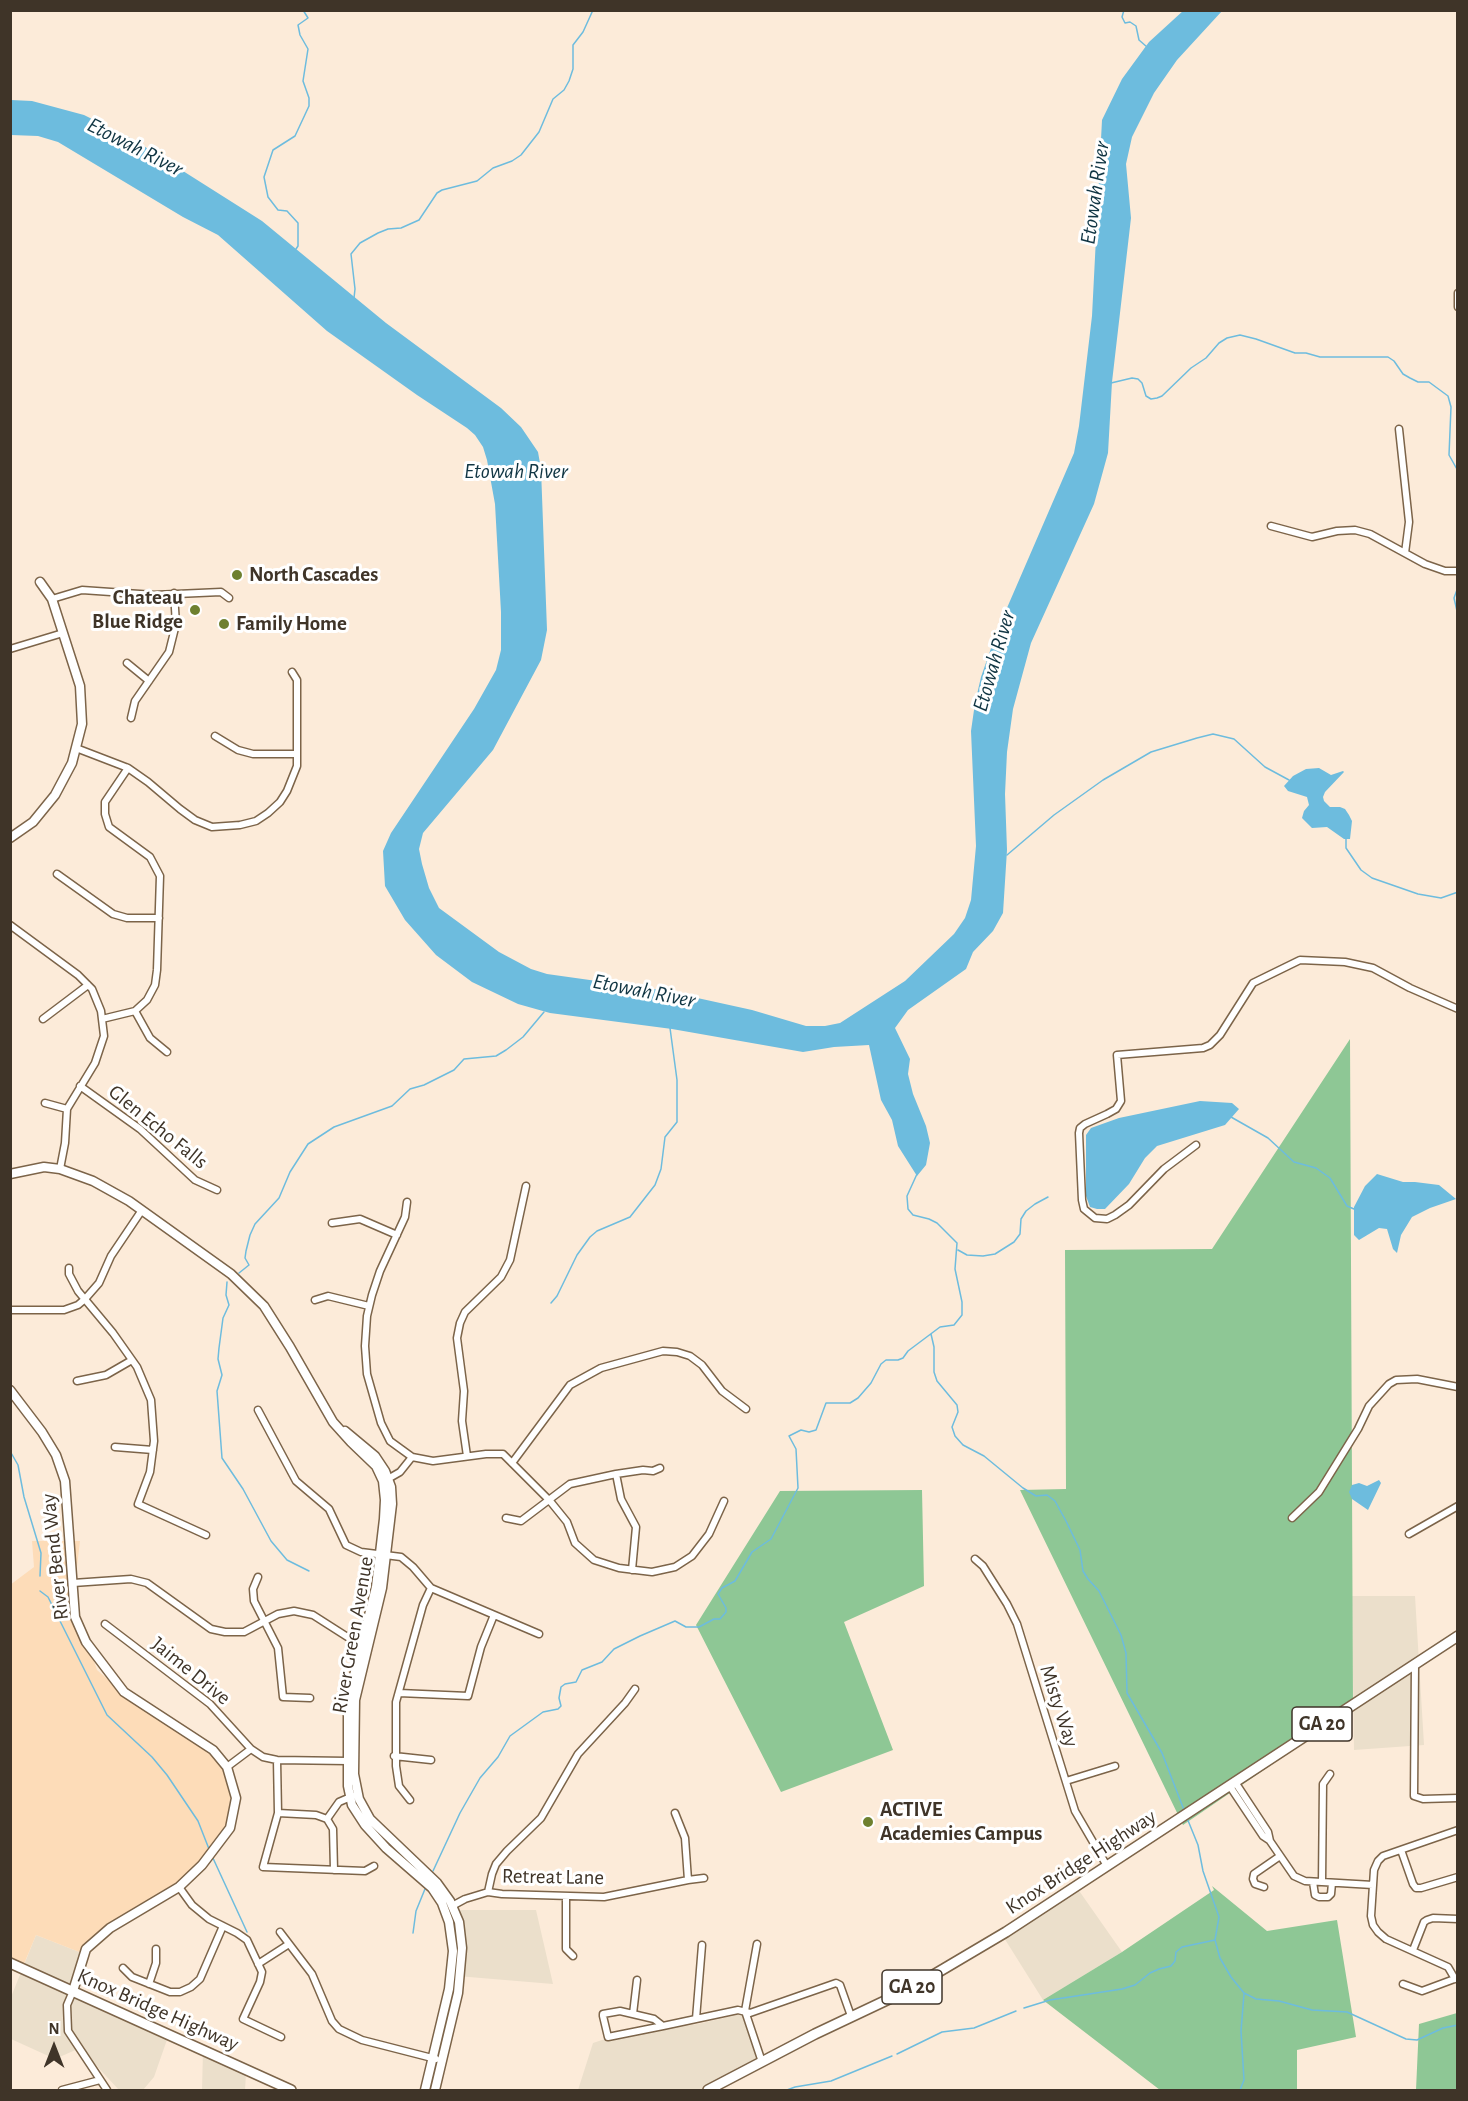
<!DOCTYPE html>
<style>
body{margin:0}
#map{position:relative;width:1468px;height:2101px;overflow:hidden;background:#fcebd9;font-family:"Alegreya Sans",sans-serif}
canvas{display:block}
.frame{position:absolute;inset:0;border:12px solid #3f3428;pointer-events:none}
.north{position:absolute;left:24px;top:2017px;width:60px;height:60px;-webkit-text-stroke:4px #fff;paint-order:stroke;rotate:0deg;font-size:16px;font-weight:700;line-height:24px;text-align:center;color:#3f3428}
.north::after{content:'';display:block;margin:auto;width:21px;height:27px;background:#3f3428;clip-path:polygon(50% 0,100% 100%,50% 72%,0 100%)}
</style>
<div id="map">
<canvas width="1468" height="2101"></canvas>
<div class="frame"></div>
<div class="north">N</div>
</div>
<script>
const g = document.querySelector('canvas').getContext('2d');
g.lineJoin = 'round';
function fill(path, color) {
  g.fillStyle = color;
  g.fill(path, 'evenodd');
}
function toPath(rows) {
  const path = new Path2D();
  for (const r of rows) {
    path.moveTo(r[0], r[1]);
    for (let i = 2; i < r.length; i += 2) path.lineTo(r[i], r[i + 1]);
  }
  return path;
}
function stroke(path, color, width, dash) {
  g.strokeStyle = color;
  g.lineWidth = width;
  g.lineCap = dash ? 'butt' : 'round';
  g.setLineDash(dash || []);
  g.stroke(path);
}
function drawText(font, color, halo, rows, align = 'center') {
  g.font = font + ' "Alegreya Sans",sans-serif';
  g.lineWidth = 6;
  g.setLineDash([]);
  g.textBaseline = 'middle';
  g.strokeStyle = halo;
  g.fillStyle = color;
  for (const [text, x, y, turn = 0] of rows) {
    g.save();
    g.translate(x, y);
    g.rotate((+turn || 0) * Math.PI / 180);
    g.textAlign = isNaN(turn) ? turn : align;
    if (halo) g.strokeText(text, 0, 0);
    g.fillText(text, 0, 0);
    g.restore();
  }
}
fill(toPath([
 [1352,1596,1415,1596,1424,1745,1354,1750],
 [1075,1885,1122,1952,1043,2000,1001,1933],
 [454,1910,536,1910,553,1984,457,1976],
 [36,1935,87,1955,72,1986,169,2034,154,2077,143,2090,119,2090,80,2048,55,2059,11,2039,11,1997],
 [745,2013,763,2061,701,2090,578,2090,593,2043,614,2036,698,2024],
 [203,2051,246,2074,245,2090,202,2090]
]), '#ebdfcb');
fill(toPath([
 [32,1541,80,1541,74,1592,77,1628,93,1658,97,1670,134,1702,186,1729,227,1767,234,1805,230,1830,176,1891,96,1939,87,1955,36,1935,24,1964,10,1958,10,1585,34,1567]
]), '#fddcb8');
fill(toPath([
 [1350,1039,1353,1709,1183,1825,1020,1490,1066,1489,1065,1250,1212,1249],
 [922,1490,924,1586,844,1622,893,1750,781,1792,696,1625,780,1491],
 [1212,1886,1267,1931,1337,1920,1356,2037,1297,2050,1297,2090,1160,2090,1043,2000,1122,1952,1214,1890],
 [1457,2013,1457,2090,1416,2090,1419,2024]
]), '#8ec795');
fill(toPath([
 [1184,10,1222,11,1177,60,1154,93,1132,137,1126,164,1131,218,1112,382,1108,453,1094,504,1031,643,1013,709,1007,752,1005,794,1007,850,1003,913,993,931,973,952,966,969,908,1010,895,1028,910,1059,908,1074,913,1094,926,1126,930,1143,926,1165,917,1176,898,1146,892,1120,881,1100,869,1045,834,1047,803,1052,672,1029,550,1013,518,1004,472,982,436,955,405,920,385,886,383,851,391,833,474,709,496,670,501,650,501,612,495,504,487,460,483,447,475,435,467,428,417,395,327,331,218,235,183,217,58,142,38,136,11,135,11,100,32,101,84,115,134,140,262,221,386,323,501,408,521,427,538,452,541,469,547,630,541,660,493,750,423,833,419,849,422,864,429,888,439,908,499,952,531,969,547,974,661,990,752,1010,806,1026,825,1026,840,1023,905,981,954,934,965,918,971,900,976,846,971,731,975,703,981,677,997,631,1074,453,1079,426,1092,316,1102,120,1122,79,1149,42],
 [1319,768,1331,775,1343,771,1344,772,1325,792,1323,797,1324,801,1330,807,1340,807,1345,809,1349,815,1352,821,1350,839,1344,839,1327,827,1312,828,1302,818,1304,811,1309,805,1307,797,1288,791,1284,786,1293,776,1306,769],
 [1200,1101,1232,1103,1239,1109,1225,1125,1157,1146,1145,1158,1129,1184,1105,1209,1097,1209,1090,1207,1086,1196,1086,1135,1091,1128,1119,1118],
 [1377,1174,1403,1182,1415,1182,1439,1185,1456,1199,1430,1208,1412,1217,1401,1235,1397,1253,1393,1249,1387,1229,1379,1228,1359,1240,1354,1235,1354,1207,1365,1186],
 [1379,1480,1381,1483,1368,1510,1352,1499,1349,1492,1352,1485,1359,1483,1367,1486]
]), '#6dbcde');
stroke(toPath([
 [1124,10,1122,17,1125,23,1130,22,1136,26,1139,40,1147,47],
 [296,249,298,246,298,223,287,211,278,210,268,197,264,177,273,150,295,136,309,106,309,98,303,81,308,49,300,35,298,25,308,18,303,10],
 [354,298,355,289,351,254,360,243,378,233,388,229,401,228,419,220,437,193,442,190,477,181,493,168,512,161,521,155,539,132,553,99,564,90,569,81,573,69,573,45,583,32,593,10],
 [1111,383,1132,378,1138,379,1142,383,1146,396,1151,399,1157,398,1162,396,1191,368,1206,358,1219,343,1227,338,1240,335,1256,339,1295,353,1306,353,1320,357,1388,357,1394,361,1403,374,1410,378,1418,382,1429,382,1448,396,1451,407,1449,455,1458,471],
 [1457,611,1454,598,1458,587],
 [1346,839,1346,848,1361,870,1372,878,1418,894,1441,898,1458,892],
 [1007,855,1054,815,1103,780,1151,752,1197,738,1213,734,1234,739,1265,767,1289,780],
 [1231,1117,1268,1138,1294,1162,1316,1168,1330,1178,1347,1206,1354,1209],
 [958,1250,967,1255,983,1256,995,1254,1014,1242,1020,1234,1021,1219,1026,1211,1035,1204,1048,1197],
 [239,1273,249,1265,245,1258,246,1251,250,1235,255,1224,279,1198,290,1172,308,1144,334,1127,392,1106,410,1089,424,1085,454,1070,464,1059,496,1056,506,1050,523,1037,544,1012],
 [227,1282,226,1295,229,1305,223,1318,219,1348,218,1359,222,1375,217,1391,222,1458,243,1489,271,1541,287,1560,309,1571],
 [551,1303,557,1296,577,1255,590,1237,597,1231,630,1217,655,1185,661,1169,665,1137,677,1122,677,1080,670,1028],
 [931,1334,934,1347,934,1372,937,1381,957,1405,958,1412,952,1427,955,1436,963,1445,984,1456,1023,1488,1036,1496,1047,1495,1055,1501,1066,1521,1080,1550,1083,1571,1088,1579,1099,1591,1121,1635,1126,1653,1127,1693,1162,1753,1184,1810],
 [10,1451,18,1465,24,1497,41,1553,40,1576],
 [40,1591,48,1597,107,1715,152,1757,167,1775,198,1821,209,1849],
 [1187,1818,1198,1845,1203,1871,1219,1917,1215,1940,1220,1958,1231,1977,1244,1993,1256,1999,1279,2001,1312,2010,1347,2012,1406,2039,1417,2040,1443,2028,1458,2025],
 [212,1856,247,1932],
 [433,1871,460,1813,480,1778,498,1757,510,1736,543,1712,558,1709,561,1706,559,1698,561,1687,565,1684,576,1682,582,1670,602,1662,614,1649,640,1636,675,1621,686,1627,699,1627,714,1619,720,1619,726,1612,726,1608,718,1594,722,1588,735,1581,752,1552,771,1539,798,1488,796,1449,789,1436,801,1430,809,1432,816,1430,826,1403,850,1403,858,1398,871,1383,881,1364,886,1360,898,1360,903,1358,908,1351,940,1327,954,1325,962,1315,962,1302,955,1269,957,1243,937,1223,929,1219,913,1215,908,1209,907,1196,917,1174],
 [413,1933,416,1911,425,1889],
 [1024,2008,1050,2000,1122,1989,1135,1985,1150,1973,1159,1969,1171,1966,1175,1961,1176,1952,1182,1947,1215,1940],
 [897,2054,942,2032,974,2028,1016,2011],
 [787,2090,795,2087,831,2081,892,2056],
 [1240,2090,1244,2080,1241,2031,1244,1994]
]), '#6dbcde', 1.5);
const street = toPath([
 [1458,293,1458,307],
 [1399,429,1409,522,1405,553],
 [1271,526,1312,537,1337,531,1355,530,1370,534,1425,564,1445,571,1458,571],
 [52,599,82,590,154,595,221,592,229,598],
 [10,649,63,633],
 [127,663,149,681],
 [131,718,135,701,169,652,176,624,174,593],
 [215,736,238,750,253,754,297,754],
 [76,748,128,768,148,782,180,809,195,820,212,827,240,825,256,821,268,813,280,802,287,791,297,766,297,680,292,672],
 [57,874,113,914,127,918,159,918],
 [10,925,78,975,92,989,101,1011,104,1036,95,1063,67,1109,65,1143,60,1169],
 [135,1011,150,1038,167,1052],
 [43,1019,88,985],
 [102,1019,135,1011,147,1000,155,985,157,970,160,876,150,857,109,827,105,814,105,802,128,768],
 [80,1086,140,1129,195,1180,217,1190],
 [45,1103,67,1109],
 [1196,1145,1164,1169,1129,1205,1115,1215,1107,1219,1095,1218,1084,1209,1082,1200,1079,1133,1080,1128,1085,1124,1107,1114,1116,1109,1121,1101,1117,1055,1203,1048,1210,1045,1220,1035,1253,983,1300,960,1345,962,1373,968,1410,988,1458,1009],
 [407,1202,405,1217,380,1271,372,1295,367,1316,365,1346,367,1374,381,1423,390,1441,412,1457],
 [332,1223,360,1219,397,1235],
 [69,1268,69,1274,78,1291,113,1333,137,1367,151,1400,154,1441,150,1472,138,1504,206,1535],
 [315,1300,328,1296,369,1306],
 [10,1310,64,1310,78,1305,85,1299,99,1283,111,1256,142,1210],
 [77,1381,106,1375,132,1360],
 [258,1410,296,1481,329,1509,346,1545,361,1552,401,1557,413,1567,431,1588,539,1634],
 [115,1447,153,1450],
 [467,1456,462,1421,464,1391,457,1338,460,1323,465,1312,501,1277,510,1260,526,1186],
 [512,1463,570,1385,601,1368,663,1351,677,1352,690,1356,702,1365,722,1391,746,1409],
 [616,1474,621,1499,636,1527,632,1570],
 [386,1480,400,1472,412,1457,433,1461,486,1454,503,1454,550,1501,567,1522,575,1543,594,1560,619,1568,652,1572,675,1567,692,1556,709,1534,724,1501],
 [506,1518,521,1521,570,1484,616,1474,643,1470,653,1471,660,1468],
 [1292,1518,1319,1492,1358,1429,1369,1406,1389,1384,1396,1380,1417,1379,1458,1387],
 [1409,1534,1458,1506],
 [975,1559,983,1566,1007,1604,1017,1624,1075,1811,1107,1866],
 [258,1577,253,1589,254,1601,278,1648,283,1697,310,1698],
 [73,1583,131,1579,147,1583,211,1629,225,1632,244,1632,278,1614,294,1611,313,1615,349,1638,364,1645],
 [105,1624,210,1704,251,1749,263,1757,277,1760,348,1761],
 [1415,1664,1414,1796,1423,1799,1458,1798],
 [399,1693,468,1696,481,1647,494,1615],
 [394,1756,431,1760],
 [277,1760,278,1813,263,1867,365,1871,374,1866],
 [227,1767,251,1749],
 [1066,1781,1115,1766],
 [1235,1782,1268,1832,1270,1841,1294,1876,1305,1881,1373,1885],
 [1229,1785,1263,1836,1269,1840],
 [410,1800,399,1786,396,1766,396,1702,423,1605,431,1588],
 [278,1813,316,1815,327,1819,333,1829,334,1870],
 [327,1819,339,1802,353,1796],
 [1401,1850,1413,1884,1416,1888,1421,1888,1458,1877],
 [688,1880,704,1878],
 [1313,1882,1315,1895,1319,1897,1328,1897,1331,1894,1332,1883],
 [1322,1882,1323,1784,1330,1774],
 [179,1887,192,1905,209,1919,237,1933,247,1940,262,1972,260,1982,243,2019,281,2037],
 [1264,1887,1255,1884,1253,1879,1254,1874,1280,1856],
 [488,1892,502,1894,604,1897,688,1880,685,1838,675,1813],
 [566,1897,566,1949,573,1956],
 [452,1906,465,1899,488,1892,492,1874,496,1864,507,1851,541,1818,578,1754,625,1703,635,1689],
 [280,1932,312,1974,332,2021,339,2029,362,2040,436,2059],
 [757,1944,745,2011,762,2062],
 [1413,1950,1424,1922,1427,1920,1433,1918,1458,1919],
 [258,1964,289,1944],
 [123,1968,132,1977,170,1992,180,1992,191,1987,200,1979,223,1926],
 [1455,1979,1448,1967,1386,1939,1378,1932,1373,1925,1371,1916,1374,1870,1378,1861,1383,1856,1458,1830],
 [149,1984,156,1963,156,1949],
 [1403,1984,1422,1991,1457,1978],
 [73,1991,67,2005,68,2031,107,2090],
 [633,2014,637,1980],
 [696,2019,702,1945],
 [663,2026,608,2037,603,2016,603,2014,620,2011,654,2019,663,2026,738,2010,750,2013,836,1983,840,1985,851,2016],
 [62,2090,100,2080]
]);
const secondary = toPath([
 [10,838,33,822,55,795,72,763,82,724,80,686,52,599,40,582],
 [10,1174,44,1167,60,1169,93,1181,129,1201,231,1274,264,1306,290,1347,333,1422,351,1442,376,1466,383,1481,385,1500,384,1519,376,1587,348,1700,348,1786,352,1805,365,1825,386,1848,432,1888,442,1903,449,1922,453,1951,449,1989,425,2090],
 [10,1390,42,1432,56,1455,65,1481,75,1617,86,1642,124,1692,213,1750,227,1767,236,1798,230,1828,202,1865,179,1887,110,1928,86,1949,73,1991],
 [345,1431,375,1456,385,1471,391,1487,392,1504,382,1588,355,1700,354,1774,359,1799,370,1819,437,1883,450,1901,459,1922,462,1948,458,1993,435,2090]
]);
const primary = toPath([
 [10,1963,291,2090],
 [708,2090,815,2034,908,1990,1006,1932,1458,1636]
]);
stroke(street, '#7c6449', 9);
stroke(secondary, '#7c6449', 11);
stroke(primary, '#7c6449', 12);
stroke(street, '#fff', 6);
stroke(secondary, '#fff', 8);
stroke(primary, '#fff', 9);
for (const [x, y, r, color] of [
 [237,575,6,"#6e802f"],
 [195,610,6,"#6e802f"],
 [224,624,6,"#6e802f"],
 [868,1822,6,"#6e802f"]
]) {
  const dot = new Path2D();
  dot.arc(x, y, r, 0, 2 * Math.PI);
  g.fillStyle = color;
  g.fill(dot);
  stroke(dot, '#fff', 2);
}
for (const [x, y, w] of [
 [1322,1724,60],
 [912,1987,60]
]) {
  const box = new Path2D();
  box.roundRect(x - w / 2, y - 17, w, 34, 4.5);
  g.fillStyle = '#fff';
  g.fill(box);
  stroke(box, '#3f3428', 1.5);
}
drawText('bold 20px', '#3f3428', null, [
 ["GA 20",1322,1724],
 ["GA 20",912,1987]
]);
drawText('bold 21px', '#3f3428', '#fff', [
 ["North Cascades",249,575],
 ["Chateau",183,598,"right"],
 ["Blue Ridge",183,622,"right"],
 ["Family Home",236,624],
 ["ACTIVE",880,1810],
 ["Academies Campus",880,1834]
], 'left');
drawText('21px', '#3f3428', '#fff', [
 ["Glen Echo Falls",158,1127,39],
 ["River Bend Way",55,1557,-96],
 ["River Green Avenue",353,1635,-80],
 ["Jaime Drive",191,1671,39],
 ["Misty Way",1059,1706,72],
 ["Knox Bridge Highway",1081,1862,-33],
 ["Retreat Lane",553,1877,1],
 ["Knox Bridge Highway",158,2010,24]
]);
drawText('italic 22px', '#103543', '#fff', [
 ["Etowah River",135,147,27],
 ["Etowah River",1095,193,-82],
 ["Etowah River",516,471],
 ["Etowah River",994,661,-74],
 ["Etowah River",644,991,11]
]);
</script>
